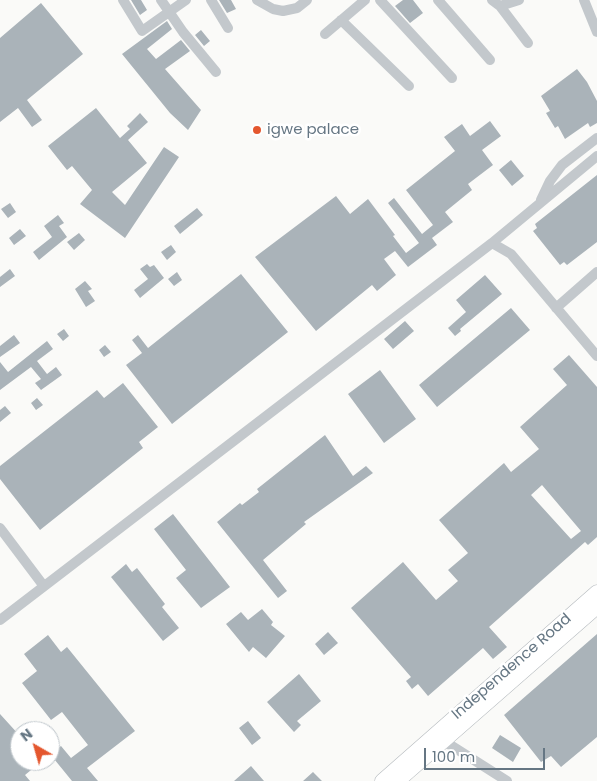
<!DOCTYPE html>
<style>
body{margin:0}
#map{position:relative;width:597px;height:781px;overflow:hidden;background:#fafaf8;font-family:Poppins,sans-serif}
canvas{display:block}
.north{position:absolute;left:10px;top:721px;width:50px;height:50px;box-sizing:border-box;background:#fff;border:1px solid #c1c8cd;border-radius:50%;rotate:322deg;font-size:14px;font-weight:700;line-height:20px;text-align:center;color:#657683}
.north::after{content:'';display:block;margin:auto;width:18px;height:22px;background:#e4572e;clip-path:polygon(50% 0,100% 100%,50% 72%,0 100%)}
.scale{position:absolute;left:424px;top:748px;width:121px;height:22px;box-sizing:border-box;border:2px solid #657683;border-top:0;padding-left:6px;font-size:15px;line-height:18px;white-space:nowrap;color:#657683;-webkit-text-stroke:4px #fff;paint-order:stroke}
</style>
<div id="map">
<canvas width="597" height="781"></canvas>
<div class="north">N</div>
<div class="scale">100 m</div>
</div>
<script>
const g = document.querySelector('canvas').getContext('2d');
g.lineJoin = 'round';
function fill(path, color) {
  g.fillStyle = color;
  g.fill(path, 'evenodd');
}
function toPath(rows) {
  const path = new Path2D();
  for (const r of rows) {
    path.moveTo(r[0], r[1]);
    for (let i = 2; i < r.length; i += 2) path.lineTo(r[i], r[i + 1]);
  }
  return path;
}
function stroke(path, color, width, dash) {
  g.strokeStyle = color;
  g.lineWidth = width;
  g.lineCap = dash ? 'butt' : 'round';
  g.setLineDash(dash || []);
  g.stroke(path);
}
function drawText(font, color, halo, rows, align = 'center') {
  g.font = font + ' Poppins,sans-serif';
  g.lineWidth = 5;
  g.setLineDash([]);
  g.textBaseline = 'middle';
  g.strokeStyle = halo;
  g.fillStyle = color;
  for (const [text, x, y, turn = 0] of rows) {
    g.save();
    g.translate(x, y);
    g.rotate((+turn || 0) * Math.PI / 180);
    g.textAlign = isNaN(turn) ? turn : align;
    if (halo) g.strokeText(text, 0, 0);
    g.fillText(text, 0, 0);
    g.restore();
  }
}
fill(toPath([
 [131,0,141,0,147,10,140,15],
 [219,0,231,0,236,9,227,13],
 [403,0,413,0,423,13,410,23,395,6],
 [41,3,83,54,27,100,42,120,32,127,18,108,0,122,0,38],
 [167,21,172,29,147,49,156,59,181,40,190,51,165,69,201,110,188,130,170,113,122,54],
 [201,30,210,41,204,46,195,35],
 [577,69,587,82,597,101,597,123,590,127,588,123,565,139,558,126,555,128,546,113,550,111,541,96],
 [96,108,120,138,130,129,127,126,140,113,148,122,128,140,147,163,112,192,125,205,164,147,179,157,125,238,80,204,92,190,72,166,67,170,48,146],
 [490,121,501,136,482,150,493,165,468,184,472,190,445,212,453,222,432,238,437,245,408,267,395,251,384,259,396,275,377,291,372,285,316,331,255,257,336,196,350,214,368,199,395,235,393,236,406,253,419,243,388,203,394,198,422,234,433,225,406,190,455,151,444,137,462,124,470,136],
 [511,160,524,176,512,186,499,170],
 [597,175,597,242,567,265,564,262,560,265,533,231,537,228,535,224],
 [10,203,16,212,8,218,1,209],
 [197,208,203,215,180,234,174,226],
 [58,215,64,223,59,226,67,237,39,260,33,252,52,237,44,226],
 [20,229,26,236,14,245,9,238],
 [79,233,85,240,74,250,67,242],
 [171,245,176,252,167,260,161,252],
 [147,264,150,267,154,265,164,278,140,298,134,290,148,279,140,269],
 [10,269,15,276,0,287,0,277],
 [177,272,182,280,174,286,168,279],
 [241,274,288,332,172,424,126,365,142,353,132,340,138,335,148,348],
 [485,275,502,294,460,329,461,331,455,336,448,328,466,312,456,300],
 [85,281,92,289,88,291,95,301,86,307,75,289],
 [511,308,530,330,437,407,419,385],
 [405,321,414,331,393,349,384,339],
 [64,329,69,336,63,341,57,334],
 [14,335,20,343,0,357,0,346],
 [47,341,53,349,37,361,47,374,56,367,62,375,41,390,35,383,41,379,31,367,0,390,0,362,8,372],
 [105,345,111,352,104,357,99,350],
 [569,355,597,387,597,537,588,545,585,542,489,627,507,647,493,659,483,648,428,696,418,684,412,689,406,681,411,677,351,608,403,562,436,600,458,581,448,570,468,553,439,520,504,463,511,472,539,449,520,427,567,385,553,369],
 [542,485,581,531,571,539,531,495],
 [380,370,416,419,384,443,348,394],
 [123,383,158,427,139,442,143,448,40,530,0,479,0,466,97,390,104,398],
 [37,398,43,405,36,410,31,403],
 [5,406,11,413,0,422,0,410],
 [325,435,353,476,366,466,373,473,304,522,306,524,263,560,287,591,278,598,217,522,240,503,242,505,259,492,257,489],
 [173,514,230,587,201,608,176,578,186,570,154,529],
 [126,564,132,572,137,568,165,604,162,607,179,628,163,641,111,577],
 [262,609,273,622,271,625,285,636,266,658,253,647,249,652,226,624,241,612,248,620],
 [328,632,338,643,324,655,315,644],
 [597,634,597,737,561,767,551,756,541,762,504,715],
 [48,635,61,652,67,647,135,731,87,768,98,781,72,781,50,754,61,746,71,758,88,745,62,712,51,720,22,683,37,671,24,654],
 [299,674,321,701,297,721,301,725,294,732,267,702],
 [0,714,20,736,20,761,42,761,25,775,30,781,0,781],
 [248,721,261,738,252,745,239,728],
 [500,735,521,748,513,762,492,748],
 [251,766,264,781,234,781],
 [313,772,322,781,303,781]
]), '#aab3b9');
const major = toPath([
 [382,781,597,592],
 [398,781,597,607]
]);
stroke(major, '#b5babe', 15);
stroke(toPath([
 [123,0,142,31,186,0],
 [161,0,183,32,216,72],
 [211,0,228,28],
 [257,0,273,9,283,11,297,8,307,0],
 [380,0,452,78],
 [438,0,490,60],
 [492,0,500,6,528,43],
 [584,0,597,32],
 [500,6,519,0],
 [341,20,409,86],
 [325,34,365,0],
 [541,200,550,181,562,165,597,138],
 [492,243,511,254,597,356],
 [556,308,597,272],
 [0,528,43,585],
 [0,620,492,243,597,156],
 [444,741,507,781]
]), '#c3c8cc', 10);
stroke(major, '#fff', 14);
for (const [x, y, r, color] of [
 [257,130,5,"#e4572e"]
]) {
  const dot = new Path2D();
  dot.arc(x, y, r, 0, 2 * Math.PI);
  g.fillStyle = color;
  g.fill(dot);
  stroke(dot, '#fff', 2);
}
drawText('15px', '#657683', '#fff', [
 ["igwe palace",267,130]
], 'left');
drawText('15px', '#657683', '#fff', [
 ["Independence Road",512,667,-41]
]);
</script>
